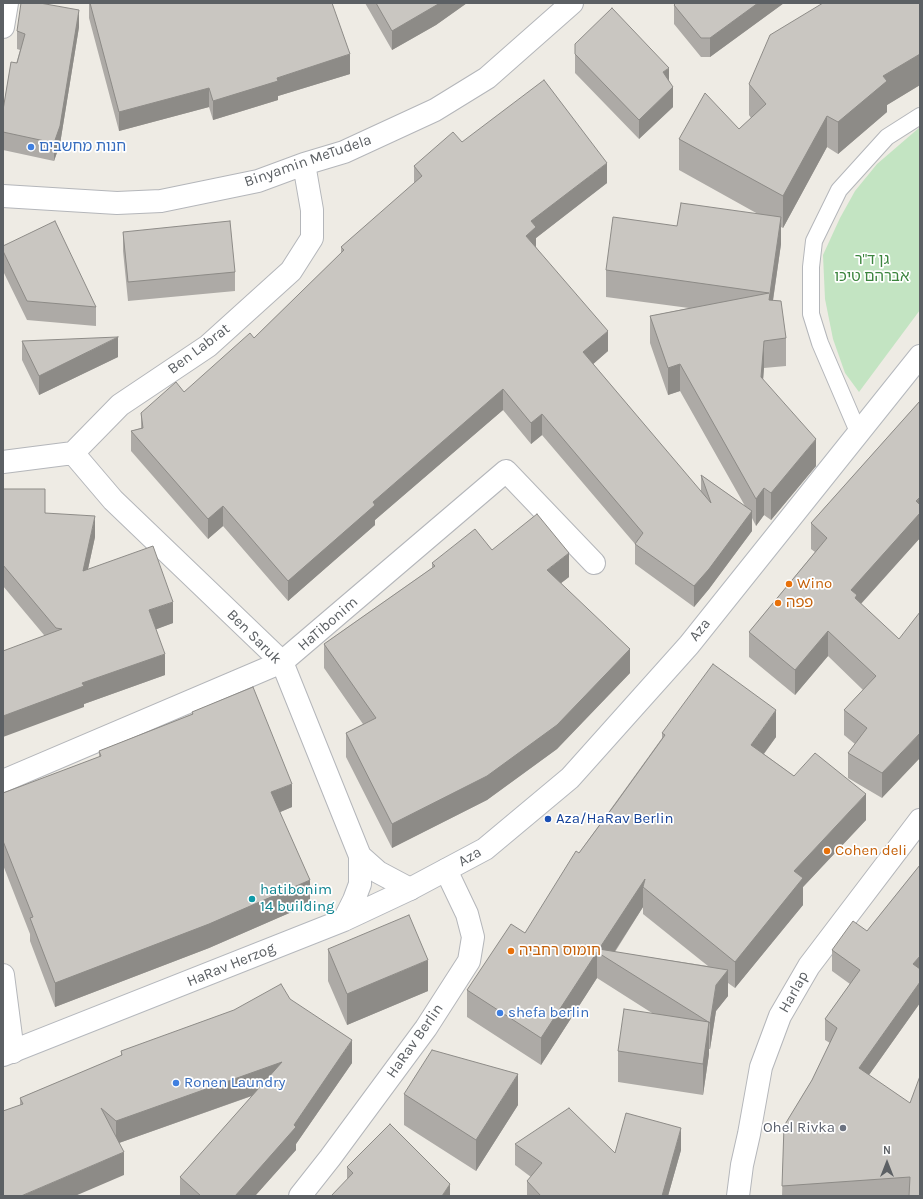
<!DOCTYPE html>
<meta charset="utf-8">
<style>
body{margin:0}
#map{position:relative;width:923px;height:1199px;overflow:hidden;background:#eeebe4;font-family:Karla,sans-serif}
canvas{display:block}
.frame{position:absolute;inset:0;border:4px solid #5c6064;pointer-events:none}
.north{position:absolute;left:867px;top:1143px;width:40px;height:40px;-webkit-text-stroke:3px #fff;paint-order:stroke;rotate:0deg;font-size:11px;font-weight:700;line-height:16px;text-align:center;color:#5c6064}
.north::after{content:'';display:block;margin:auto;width:14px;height:18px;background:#5c6064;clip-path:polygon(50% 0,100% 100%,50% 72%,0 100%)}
</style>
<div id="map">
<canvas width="923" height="1199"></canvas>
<div class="frame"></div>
<div class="north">N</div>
</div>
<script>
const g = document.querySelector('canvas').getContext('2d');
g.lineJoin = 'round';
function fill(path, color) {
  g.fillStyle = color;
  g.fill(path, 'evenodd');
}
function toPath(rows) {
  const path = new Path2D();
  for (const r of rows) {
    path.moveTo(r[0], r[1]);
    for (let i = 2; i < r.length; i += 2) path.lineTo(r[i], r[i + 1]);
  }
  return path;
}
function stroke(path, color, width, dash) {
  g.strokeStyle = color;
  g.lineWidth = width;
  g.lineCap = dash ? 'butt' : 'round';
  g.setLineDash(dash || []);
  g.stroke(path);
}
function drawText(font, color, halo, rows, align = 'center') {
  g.font = font + ' Karla,"Noto Sans Hebrew",sans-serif';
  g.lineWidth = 3.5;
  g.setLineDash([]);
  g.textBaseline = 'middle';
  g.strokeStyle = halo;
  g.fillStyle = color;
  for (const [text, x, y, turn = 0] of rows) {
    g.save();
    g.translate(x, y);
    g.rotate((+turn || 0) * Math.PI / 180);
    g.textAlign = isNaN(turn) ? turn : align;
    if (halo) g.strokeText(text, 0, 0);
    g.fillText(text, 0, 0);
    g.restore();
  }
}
fill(toPath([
 [920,127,920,310,859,392,845,373,833,339,825,299,823,255,840,218,855,191,877,164]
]), '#c3e4c2');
const lane = toPath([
 [859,434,820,343,811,314,811,267,814,241,839,190,887,137,920,116]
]);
const street = toPath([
 [3,27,7,3],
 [3,196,117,203,161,201,258,181,304,164,344,152,435,110,487,78,572,3],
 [73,453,113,500,282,662,360,856,378,872,410,889],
 [3,462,73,453,120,405,208,346,291,271,312,238,312,210,304,164],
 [3,781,282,662,506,471,594,563],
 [3,975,13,1052],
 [300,1196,330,1158,426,1028,469,961,473,937,467,914,446,870],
 [738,1196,742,1165,749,1134,761,1067,780,1016,809,966,920,820]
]);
const secondary = toPath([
 [344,920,354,900,360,884,360,856],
 [3,1055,344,920,410,889,485,849,570,778,689,645,920,356]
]);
stroke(lane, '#b4b6ba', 18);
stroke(street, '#b4b6ba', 24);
stroke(secondary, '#b5b8bd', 24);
stroke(lane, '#fff', 16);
stroke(street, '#fff', 22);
stroke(secondary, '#fff', 22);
fill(toPath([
 [89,3,332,3,350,74,278,96,278,100,213,120,209,107,119,131,89,18],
 [365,3,467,3,436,25,392,50],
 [676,3,784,3,710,57,701,57,674,24,674,5],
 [920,3,920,85,887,105,887,112,838,154,827,147,783,228,781,227,781,244,773,301,786,338,786,366,764,368,763,380,816,466,771,520,764,515,756,526,752,518,752,531,709,589,694,607,635,564,635,544,542,435,531,444,503,410,375,520,375,525,288,601,223,526,208,539,131,451,131,431,141,428,141,413,184,392,254,338,341,253,341,247,414,184,414,166,462,142,607,183,536,238,536,247,608,351,593,364,701,492,701,475,745,506,680,391,668,395,650,343,650,316,689,308,606,297,606,270,677,226,758,214,679,170,679,139,739,129,751,118,749,115,749,84],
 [79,27,60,144,54,161,3,150,3,110,20,50,17,49,17,31],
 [575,44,669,81,673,107,639,139,575,73],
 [123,232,235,272,235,291,128,301,123,251],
 [3,246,96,307,96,326,27,320,3,271],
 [22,341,118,357,39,395,22,360],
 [920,401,920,538,861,604,899,639,882,798,848,778,848,753,855,744,844,735,844,710,863,690,828,656,795,695,749,657,749,632,815,552,811,549,811,523],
 [3,489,45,513,95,537,88,569,173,623,156,629,165,675,84,704,84,707,44,635,3,586],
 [492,550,569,577,561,583,630,673,557,749,487,800,392,848,346,757,346,733,363,724,324,668,324,644,432,568,432,563],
 [192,712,292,807,280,812,310,904,209,948,55,1007,30,941,30,934,3,865,3,793,99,757,99,751,192,714],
 [662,733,776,737,764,754,794,776,866,820,803,887,803,905,735,988,728,983,728,996,716,1011,710,1049,709,1049,709,1054,703,1095,618,1082,618,1051,652,1013,597,978,541,1065,467,1017,467,990,525,933,579,853,662,738],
 [643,907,643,914,708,966,615,952],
 [920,865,920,1003,869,1075,920,1196,782,1196,784,1126,812,1080,830,1043,825,1040,825,1019,850,984,832,971,832,950,867,931],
 [328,949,428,991,347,1025,328,981],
 [290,999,352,1063,296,1144,296,1150,255,1196,180,1196,180,1177,252,1096,119,1143,124,1175,20,1105,20,1098,121,1056,121,1051],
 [404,1094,518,1105,476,1171,404,1125],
 [515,1144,615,1153,681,1150,668,1196,527,1196,527,1181,531,1177,515,1165],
 [347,1167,450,1196,347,1180]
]), '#adaaa6');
fill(toPath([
 [440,3,467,3,436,25,392,50,392,31],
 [758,3,784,3,710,57,710,38],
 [79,10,79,27,60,144,54,161,54,143],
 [350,54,350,74,278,96,278,100,213,120,213,101,277,78],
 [920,54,920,85,887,105,887,112,838,154,838,122,883,76],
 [669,68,669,87,663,72],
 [673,87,673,107,639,139,639,120],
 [209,88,209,107,119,131,119,112],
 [827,116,827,147,783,228,783,196],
 [607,163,607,183,536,238,536,248,526,236,531,221],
 [781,217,781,244,769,327,769,300],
 [608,331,608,351,583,373,583,352],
 [118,337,118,357,39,395,39,376],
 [764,341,764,368,761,404,761,377],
 [680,364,680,391,668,395,668,368],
 [503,389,503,410,375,520,375,525,288,601,288,581,373,502],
 [542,414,542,435,531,444,531,423],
 [816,439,816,466,771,520,771,493],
 [764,488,764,515,756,526,756,499],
 [920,497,920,538,857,608,851,590],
 [223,506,223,526,208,539,208,519],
 [752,511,752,531,709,589,694,607,694,586],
 [95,516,95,537,83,592,83,571],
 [569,553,569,577,547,594,547,570],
 [173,602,173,623,149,632,149,610],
 [828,631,828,656,795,695,795,670],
 [630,649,630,673,557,749,487,800,392,848,392,824],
 [165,654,165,675,84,704,84,707,3,737,3,716,82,683],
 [776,710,776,737,751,771,751,745],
 [920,733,920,758,882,798,882,773],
 [292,784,292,807,271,816,271,792],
 [866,794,866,820,803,887,803,905,735,988,735,962,794,871],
 [645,879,643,887,643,907,609,960,599,949],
 [310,880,310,904,209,948,55,1007,55,983],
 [597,952,597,978,541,1065,541,1038],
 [920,956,920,977,913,964],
 [428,960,428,991,347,1025,347,994],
 [728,970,728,996,716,1011,710,1049,710,1023,716,985],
 [920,982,920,1003,859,1089,859,1068],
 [709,1022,709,1054,703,1095,703,1064],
 [352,1040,352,1063,296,1144,296,1150,255,1196,235,1196,294,1125],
 [282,1062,282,1085,116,1144,116,1121],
 [518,1074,518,1105,476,1171,476,1140],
 [681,1128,681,1150,668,1196,662,1196],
 [124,1152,124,1175,75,1196,21,1196],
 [450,1184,450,1196,442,1196]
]), '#8d8b87');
const building = toPath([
 [21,3,40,3,79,10,60,126,54,143,3,132,3,110,11,62,17,63,25,34,17,31,21,3],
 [90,3,332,3,350,54,277,78,278,81,213,101,209,88,119,112,90,3],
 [376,3,440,3,392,31,376,3],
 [676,3,758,3,710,38,701,38,674,5,676,3],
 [823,3,920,3,920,54,883,76,887,81,838,122,827,116,783,196,679,139,705,93,739,129,766,104,749,84,770,35,823,3],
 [612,8,669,68,663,72,673,87,639,120,575,54,575,44,612,8],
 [544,80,607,163,531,221,536,227,526,236,608,331,583,352,711,503,701,475,752,511,709,569,694,586,635,544,643,533,542,414,531,423,503,389,373,502,375,505,288,581,223,506,208,519,131,431,143,428,141,413,176,382,184,392,250,333,254,338,344,250,341,247,422,176,414,166,453,132,462,142,544,80],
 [681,203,781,217,769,300,781,301,786,338,764,341,761,377,816,439,771,493,764,488,756,499,680,364,668,368,650,316,769,293,606,270,613,217,677,226,681,203],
 [55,221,96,307,27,301,3,251,3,246,55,221],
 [230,221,235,272,128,282,123,232,230,221],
 [118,337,39,376,22,341,118,337],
 [920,401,920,497,916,501,920,505,920,513,851,590,857,595,855,598,899,639,920,612,920,733,882,773,848,753,867,728,844,710,876,676,828,631,795,670,749,632,827,538,811,523,920,401],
 [3,489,45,489,45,513,95,516,83,571,153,546,173,602,149,610,165,654,82,683,84,686,3,716,3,651,62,629,56,628,3,565,3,489],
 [537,514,569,553,547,570,630,649,557,725,487,776,392,824,346,733,376,718,324,644,435,566,432,563,475,529,492,550,537,514],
 [713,664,776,710,751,745,794,776,815,753,866,794,794,871,803,878,735,962,643,887,645,879,599,949,728,970,716,985,710,1023,597,952,541,1038,467,990,511,924,525,933,576,851,579,853,616,803,665,735,662,733,713,664],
 [253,687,292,784,271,792,310,880,209,924,55,983,30,918,33,917,3,841,3,793,101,756,99,751,193,714,192,712,253,687],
 [920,865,920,956,913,964,920,969,920,982,859,1068,910,1103,920,1076,920,1196,909,1196,910,1177,782,1186,784,1126,812,1080,837,1028,825,1019,860,970,832,950,853,921,867,931,920,865],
 [409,915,428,960,347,994,328,949,409,915],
 [281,984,290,999,352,1040,294,1125,296,1127,235,1196,201,1196,180,1177,282,1062,116,1121,101,1108,124,1152,21,1196,3,1196,3,1111,23,1104,20,1098,122,1055,121,1051,234,1010,281,984],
 [624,1009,709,1022,703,1064,618,1051,624,1009],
 [432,1050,518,1074,476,1140,404,1094,432,1050],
 [569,1108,615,1153,626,1113,681,1128,662,1196,541,1196,527,1181,542,1163,515,1144,569,1108],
 [390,1124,450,1184,442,1196,331,1196,353,1173,347,1167,390,1124]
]);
fill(building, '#c9c6c1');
stroke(building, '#8d8b87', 1);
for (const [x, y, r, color] of [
 [31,147,4,"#3f7fe0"],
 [789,584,4,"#e8710a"],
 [778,603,4,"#e8710a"],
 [548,819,4,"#1a4fb4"],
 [827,851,4,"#e8710a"],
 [252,899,4,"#0f9aa8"],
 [511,951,4,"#e8710a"],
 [500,1013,4,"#3f7fe0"],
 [176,1083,4,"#3f7fe0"],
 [843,1128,4,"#6b7280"]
]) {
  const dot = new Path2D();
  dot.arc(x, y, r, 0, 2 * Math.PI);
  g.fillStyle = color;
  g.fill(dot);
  stroke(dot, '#fff', 1.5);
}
drawText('15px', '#366cbe', '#fff', [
 ["חנות מחשבים",39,147],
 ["shefa berlin",508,1013],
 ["Ronen Laundry",184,1083]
], 'left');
drawText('15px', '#5c6064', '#fff', [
 ["Binyamin MeTudela",308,161,-19],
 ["Ben Labrat",199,349,-37],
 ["HaTibonim",328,624,-41],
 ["Aza",700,630,-52],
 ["Ben Saruk",254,637,45],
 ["Aza",470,857,-30],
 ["HaRav Herzog",231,965,-22],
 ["Harlap",794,992,-61],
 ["HaRav Berlin",415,1041,-55]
]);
drawText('15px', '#3b843d', '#fff', [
 ["גן ד\"ר",872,260],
 ["אברהם טיכו",872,277]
]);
drawText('15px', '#c56008', '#fff', [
 ["Wino",797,584],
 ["פפה",786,603],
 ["Cohen deli",835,851],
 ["חומוס רחביה",519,951]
], 'left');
drawText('15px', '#164399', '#fff', [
 ["Aza/HaRav Berlin",556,819]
], 'left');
drawText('15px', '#0d838f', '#fff', [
 ["hatibonim",260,890],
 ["14 building",260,907]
], 'left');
drawText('15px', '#5b616d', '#fff', [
 ["Ohel Rivka",835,1128]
], 'right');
</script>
